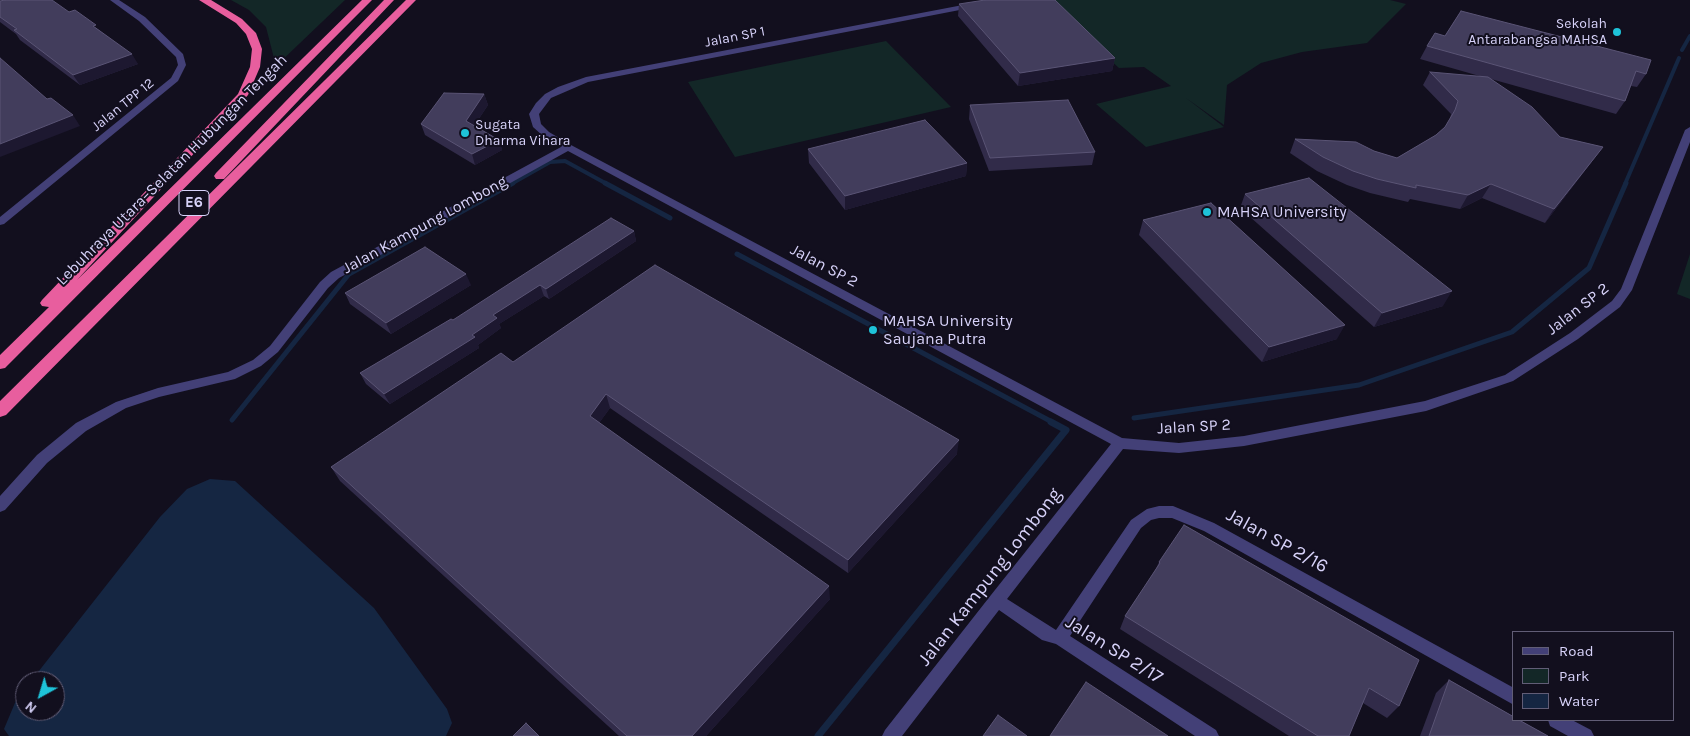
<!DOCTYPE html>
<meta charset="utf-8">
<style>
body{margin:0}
#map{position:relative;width:1690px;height:736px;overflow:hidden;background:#120f1e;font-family:Karla,sans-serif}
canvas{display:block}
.legend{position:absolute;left:1512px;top:631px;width:162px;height:90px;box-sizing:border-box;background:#120f1e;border:1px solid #615d76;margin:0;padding:6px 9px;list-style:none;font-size:15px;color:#d7d2f9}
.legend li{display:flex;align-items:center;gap:10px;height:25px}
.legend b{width:25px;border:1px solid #615d76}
.north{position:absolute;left:15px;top:671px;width:50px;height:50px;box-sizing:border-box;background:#120f1e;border:1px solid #615d76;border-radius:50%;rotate:219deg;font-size:14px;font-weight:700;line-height:20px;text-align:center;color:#d7d2f9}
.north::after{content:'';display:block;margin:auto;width:18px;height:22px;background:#1ec3d9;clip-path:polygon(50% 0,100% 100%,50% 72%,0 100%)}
</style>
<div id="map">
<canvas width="1690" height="736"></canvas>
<ul class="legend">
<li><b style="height:6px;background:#434077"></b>Road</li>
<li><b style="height:14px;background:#132727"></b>Park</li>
<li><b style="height:14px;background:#152642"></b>Water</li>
</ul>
<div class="north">N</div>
</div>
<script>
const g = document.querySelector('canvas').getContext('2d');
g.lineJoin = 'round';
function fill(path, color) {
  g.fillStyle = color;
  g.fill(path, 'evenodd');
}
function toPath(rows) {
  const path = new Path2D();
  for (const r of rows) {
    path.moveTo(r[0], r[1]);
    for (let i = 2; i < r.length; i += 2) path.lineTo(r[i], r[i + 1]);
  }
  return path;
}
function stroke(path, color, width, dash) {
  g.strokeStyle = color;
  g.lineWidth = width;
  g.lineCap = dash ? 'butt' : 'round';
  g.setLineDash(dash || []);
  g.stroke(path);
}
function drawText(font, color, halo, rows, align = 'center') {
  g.font = font + ' Karla,sans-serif';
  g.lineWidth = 4;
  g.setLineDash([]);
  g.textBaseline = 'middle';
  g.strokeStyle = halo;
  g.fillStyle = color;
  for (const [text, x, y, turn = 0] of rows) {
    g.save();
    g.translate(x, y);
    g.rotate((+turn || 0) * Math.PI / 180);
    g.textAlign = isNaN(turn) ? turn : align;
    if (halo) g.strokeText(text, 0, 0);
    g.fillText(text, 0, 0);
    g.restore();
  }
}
fill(toPath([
 [231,0,345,0,276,66,266,27,249,10],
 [1044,0,1390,0,1406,4,1367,43,1302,52,1261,63,1227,85,1224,125,1186,98,1224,127,1146,147,1096,104,1171,86,1144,67,1119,68],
 [886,41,951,107,735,157,688,82],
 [1690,254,1690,299,1677,294]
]), '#132727');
fill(toPath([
 [210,479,235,481,374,608,447,709,452,723,446,736,9,736,4,729,17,698,25,689,25,711,55,711,55,681,31,681,160,517,187,489]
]), '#152642');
stroke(toPath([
 [1682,50,1690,36],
 [511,184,550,162,565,161,607,184],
 [1625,184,1679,58]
]), '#152642', 4);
stroke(toPath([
 [605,183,670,218],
 [737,254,1054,423],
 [1134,418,1359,385,1512,332,1589,268,1626,183],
 [232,420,349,274,513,183]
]), '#152642', 5);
stroke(toPath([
 [818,736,1066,430,1051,422]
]), '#152642', 7);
fill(toPath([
 [110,0,119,0,145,17,183,54,186,65,178,81,4,224,0,225,0,217,171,78,178,65,176,57,139,21,110,0],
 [989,0,1005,0,1001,2,588,82,551,98,539,114,541,124,549,132,571,145,1122,438,1179,443,1244,436,1425,401,1505,375,1570,333,1612,301,1621,289,1685,130,1690,127,1690,142,1632,290,1620,307,1578,339,1513,381,1426,411,1244,446,1179,453,1123,449,1007,599,1056,630,1131,520,1147,509,1159,506,1173,506,1214,523,1514,688,1514,705,1204,531,1172,518,1159,518,1151,520,1141,528,1070,636,1216,730,1219,736,1195,736,1056,644,1042,640,999,610,902,736,882,736,885,730,991,595,1111,444,568,151,339,278,328,288,278,352,261,366,235,379,159,397,126,408,86,431,47,463,5,510,0,512,0,496,37,455,76,423,116,402,158,388,228,372,253,360,270,346,320,282,331,272,561,147,543,136,533,127,529,114,536,103,545,94,558,87,586,77,989,0],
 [1548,720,1572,720,1591,730,1594,736,1568,736,1550,726,1548,720]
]), '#434077');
fill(toPath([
 [199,0,211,0,242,19,256,33,262,49,260,67,248,95,77,280,362,0,372,0,5,368,0,369,0,355,49,307,42,306,40,303,42,300,238,94,250,67,252,49,246,34,236,23,199,0],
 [384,0,394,0,224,179,216,179,214,176,216,173,384,0],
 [406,0,416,0,6,415,0,417,0,401,406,0]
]), '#e85e9e');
fill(toPath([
 [0,1,69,12,99,30,138,64,80,85,20,40,16,34,0,22],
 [959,4,1115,58,1112,71,1018,86,958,16],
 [1461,11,1646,74,1637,87,1631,86,1625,101,1616,114,1491,79,1560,137,1603,147,1593,160,1545,223,1482,198,1460,209,1410,199,1408,202,1370,193,1347,185,1317,171,1290,153,1295,139,1374,151,1397,158,1436,135,1445,127,1450,119,1451,114,1423,85,1430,72,1483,77,1420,59,1427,46,1445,36],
 [484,94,488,105,474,126,499,140,502,150,475,165,425,135,421,124],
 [970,105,1095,152,1092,165,989,171,969,119],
 [808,149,967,163,966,176,845,210,809,163],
 [1245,194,1443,306,1374,327,1240,208],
 [1143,220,1337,339,1262,362,1139,235],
 [634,231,636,241,549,299,544,296,499,324,501,328,478,345,479,348,390,404,366,384,360,373,453,320],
 [471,285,391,334,350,304,345,293],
 [513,362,957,454,848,573,610,408,599,423,830,599,706,736,619,736,340,481,331,467],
 [1159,562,1399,706,1387,718,1363,703,1349,736,1289,736,1120,629,1125,616,1154,573],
 [1449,680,1548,736,1420,736,1436,693]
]), '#312b49');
fill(toPath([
 [132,54,138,64,80,85,73,75],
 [1115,58,1112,71,1018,86,1020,73],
 [484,94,488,105,470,132,466,121],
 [73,115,80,126,0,157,0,144],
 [499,140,502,150,475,165,472,154],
 [1603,147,1593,160,1545,223,1554,209],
 [967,163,966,176,845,210,845,196],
 [1491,184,1482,198,1460,209,1468,195],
 [634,231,636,241,549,299,546,289],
 [466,274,471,285,391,334,386,323],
 [540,285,544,296,499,324,501,328,478,345,479,348,390,404,384,394,472,335,493,315],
 [1452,291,1443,306,1374,327,1382,313],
 [1345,325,1337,339,1262,362,1269,347],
 [606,394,610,408,594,430,590,416],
 [959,440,957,454,848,573,848,560],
 [829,586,830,599,706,736,692,736]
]), '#1d1830');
const building = toPath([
 [5,0,52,0,69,12,75,10,96,25,93,26,132,54,73,75,14,30,17,29,0,17,0,1,5,0],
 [985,0,1055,0,1115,58,1020,73,959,4,985,0],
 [1461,11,1651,60,1646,74,1636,71,1625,101,1427,46,1435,33,1445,36,1461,11],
 [0,58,47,99,51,98,73,115,0,144,0,58],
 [1430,72,1488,77,1532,107,1560,137,1603,147,1554,209,1491,184,1468,195,1416,185,1416,188,1377,179,1353,171,1323,157,1295,139,1356,142,1374,151,1397,158,1436,135,1445,127,1455,110,1458,101,1430,72],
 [444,93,484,94,466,121,499,140,472,154,421,124,444,93],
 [1068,100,1095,152,990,158,970,105,1068,100],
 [925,120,967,163,845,196,808,149,925,120],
 [1309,178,1452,291,1382,313,1245,194,1309,178],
 [1211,203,1345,325,1269,347,1143,220,1211,203],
 [611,218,634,231,546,289,540,285,493,315,497,318,472,335,475,337,384,394,360,373,451,319,453,320,611,218],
 [425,247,466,274,386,323,345,293,425,247],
 [655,265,959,440,848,560,606,394,590,416,829,586,692,736,627,736,331,467,501,353,513,362,655,265],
 [1184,525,1419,660,1399,706,1369,688,1349,736,1318,736,1125,616,1160,563,1159,562,1184,525],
 [1449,680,1514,717,1514,720,1519,720,1548,736,1429,736,1449,680],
 [1086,682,1168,736,1050,736,1086,682],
 [998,715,1027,736,983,736,998,715],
 [526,723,539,736,513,736,526,723]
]);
fill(building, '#423d5c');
stroke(building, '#5a5475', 1);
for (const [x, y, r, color] of [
 [1617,32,5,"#1ec3d9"],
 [465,133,5,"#1ec3d9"],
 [1207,212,5,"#1ec3d9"],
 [873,330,5,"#1ec3d9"]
]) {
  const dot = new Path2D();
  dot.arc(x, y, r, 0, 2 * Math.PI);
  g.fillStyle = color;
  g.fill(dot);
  stroke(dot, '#120f1e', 2);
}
drawText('14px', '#d7d2f9', '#120f1e', [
 ["Sekolah",1607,24],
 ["Antarabangsa MAHSA",1607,40],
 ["Sugata",475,125,"left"],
 ["Dharma Vihara",475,141,"left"]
], 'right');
drawText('14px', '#d7d2f9', '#120f1e', [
 ["Jalan SP 1",735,37,-11],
 ["Jalan TPP 12",123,105,-39]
]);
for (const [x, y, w] of [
 [194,203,30]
]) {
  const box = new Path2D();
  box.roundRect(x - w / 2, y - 12.5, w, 25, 4);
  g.fillStyle = '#120f1e';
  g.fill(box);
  stroke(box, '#d7d2f9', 1);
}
drawText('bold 15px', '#d7d2f9', null, [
 ["E6",194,203]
]);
drawText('16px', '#d7d2f9', '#120f1e', [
 ["Lebuhraya Utara–Selatan Hubungan Tengah",172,170,-45],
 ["Jalan Kampung Lombong",425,225,-29],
 ["Jalan SP 2",824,266,28],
 ["Jalan SP 2",1578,309,-38],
 ["Jalan SP 2",1194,427,-3]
]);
drawText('16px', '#d7d2f9', '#120f1e', [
 ["MAHSA University",1217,212],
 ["MAHSA University",883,321],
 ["Saujana Putra",883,339]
], 'left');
drawText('19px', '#d7d2f9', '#120f1e', [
 ["Jalan SP 2/16",1277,541,29],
 ["Jalan Kampung Lombong",990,577,-52],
 ["Jalan SP 2/17",1114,650,32]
]);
</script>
